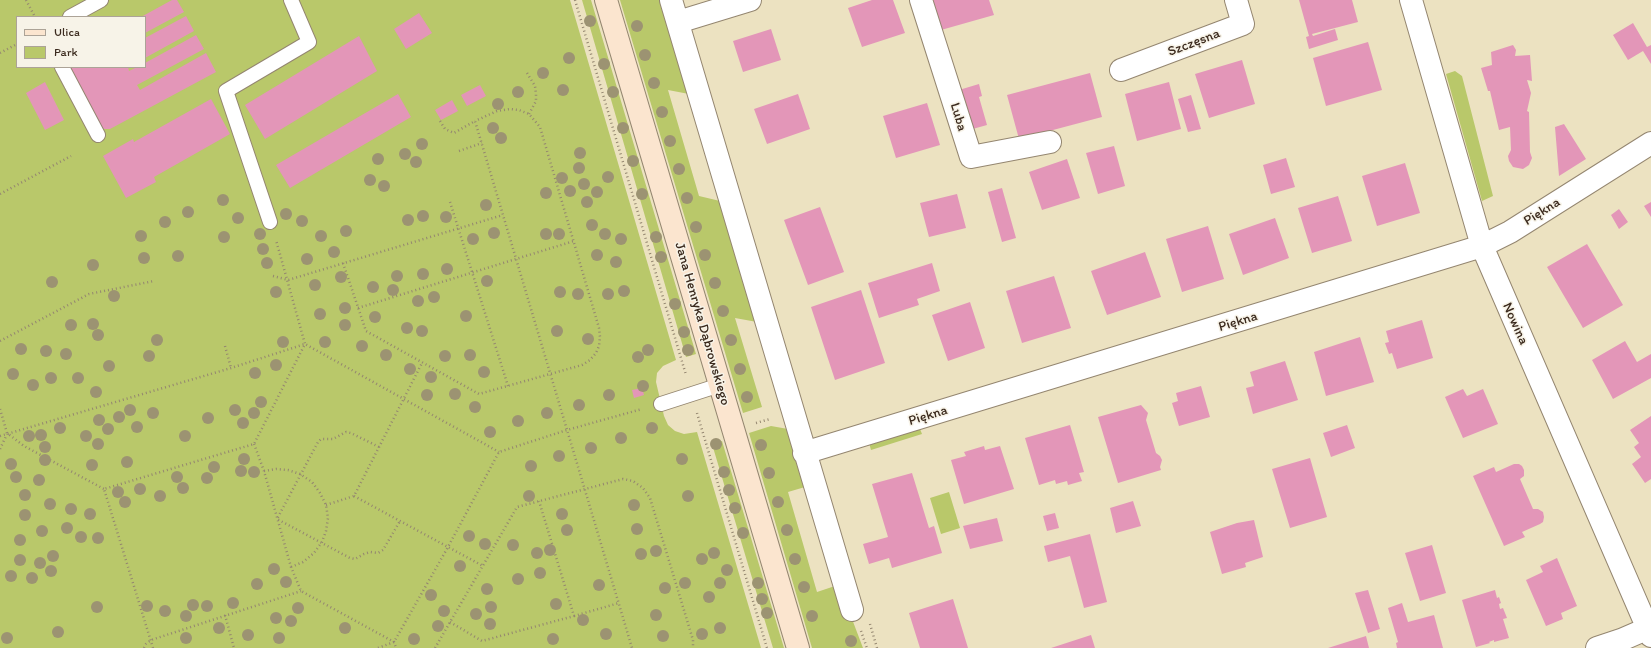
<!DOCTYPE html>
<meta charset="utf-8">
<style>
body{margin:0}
#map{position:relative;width:1651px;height:648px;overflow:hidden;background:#ece2c1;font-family:Itim,sans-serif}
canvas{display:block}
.legend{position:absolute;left:16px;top:16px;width:130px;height:52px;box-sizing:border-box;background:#f7f3e8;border:1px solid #aca397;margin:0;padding:5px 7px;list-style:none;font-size:12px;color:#3b2a1e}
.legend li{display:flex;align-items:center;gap:8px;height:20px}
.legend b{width:20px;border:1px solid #aca397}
</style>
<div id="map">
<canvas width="1651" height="648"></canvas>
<ul class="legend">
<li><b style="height:5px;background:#fbe5cf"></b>Ulica</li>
<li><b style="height:11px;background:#b9c86a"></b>Park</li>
</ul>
</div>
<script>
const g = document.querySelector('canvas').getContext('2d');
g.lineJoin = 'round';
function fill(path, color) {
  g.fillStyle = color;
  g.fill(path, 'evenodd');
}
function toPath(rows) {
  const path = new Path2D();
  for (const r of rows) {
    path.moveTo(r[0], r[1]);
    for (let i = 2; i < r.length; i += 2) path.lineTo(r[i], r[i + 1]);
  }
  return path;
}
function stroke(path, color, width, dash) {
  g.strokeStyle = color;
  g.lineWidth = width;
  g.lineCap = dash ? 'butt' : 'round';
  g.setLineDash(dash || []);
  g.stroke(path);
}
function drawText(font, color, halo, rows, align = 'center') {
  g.font = font + ' Itim,sans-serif';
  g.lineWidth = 3;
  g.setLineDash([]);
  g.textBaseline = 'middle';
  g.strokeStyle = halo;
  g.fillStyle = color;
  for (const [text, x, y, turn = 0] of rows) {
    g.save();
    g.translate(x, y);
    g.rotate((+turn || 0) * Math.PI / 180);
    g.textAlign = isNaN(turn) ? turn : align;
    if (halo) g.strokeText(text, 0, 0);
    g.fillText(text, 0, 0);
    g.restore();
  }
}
fill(toPath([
 [0,0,570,0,676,360,663,366,657,373,656,382,664,416,668,425,675,431,684,434,697,432,761,648,0,648],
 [17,17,145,17,145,67,17,67],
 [582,0,591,0,696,354,686,357],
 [620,0,661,0,689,94,668,90,699,196,720,201,757,322,735,318,762,407,743,413],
 [1455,71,1462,76,1493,196,1482,201,1446,74],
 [918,424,922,434,871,450,868,439],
 [771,426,788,429,805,487,788,492,817,592,835,586,845,620,852,619,863,648,812,648,749,433],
 [722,441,784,648,773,648,712,444],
 [949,492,960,528,941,534,930,498]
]), '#b9c86a');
fill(toPath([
 [172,0,177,0,184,12,145,33,145,17,141,17],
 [872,0,893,0,905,33,862,47,848,8],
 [933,0,989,0,994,15,941,30],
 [1299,0,1352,0,1358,22,1312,34,1313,36,1335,29,1338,40,1309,49,1306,37,1309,36],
 [419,13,432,33,406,49,394,29],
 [186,16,194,31,145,58,145,38],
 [1633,23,1647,47,1651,45,1651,64,1643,51,1628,60,1613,35],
 [771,29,781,60,743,72,733,41],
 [196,35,204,49,137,85,140,90,206,53,216,72,110,129,104,129,99,125,68,67,128,67,129,71,137,67,145,67,145,63],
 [359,36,377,71,265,139,245,105],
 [1368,42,1382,90,1326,106,1313,58],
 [1513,45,1516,50,1515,56,1530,55,1532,81,1527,80,1531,93,1527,111,1529,112,1530,152,1532,158,1529,165,1523,169,1513,167,1509,161,1508,156,1511,150,1510,127,1499,130,1490,91,1488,91,1481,68,1492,65,1491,52],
 [1242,60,1255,104,1209,118,1195,74],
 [1090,73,1102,117,1019,139,1007,95],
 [45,82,64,120,45,130,26,93],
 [1169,82,1181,129,1137,141,1125,94],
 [979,84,982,96,979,97,987,125,969,130,959,90],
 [480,85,486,96,467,106,461,95],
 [398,94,411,117,290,188,276,165],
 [798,94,810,129,767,144,754,109],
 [1191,95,1201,129,1188,132,1178,99],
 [211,99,230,134,154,177,156,182,126,198,103,156,133,139,134,142],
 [452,100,458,111,441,120,435,110],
 [927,103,940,145,896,158,883,116],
 [1564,124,1586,159,1559,176,1555,127],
 [1114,146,1125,186,1098,194,1086,153],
 [1286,158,1295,187,1271,194,1263,165],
 [1067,159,1080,198,1042,210,1029,172],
 [1405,163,1420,213,1377,226,1362,176],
 [1002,188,1016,238,1002,242,988,192],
 [957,194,966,228,929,237,920,203],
 [1338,196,1352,241,1312,253,1298,208],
 [1651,202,1651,217,1644,206],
 [820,207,844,272,808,285,784,220],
 [1619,209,1628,222,1619,229,1611,215],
 [1275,218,1289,258,1243,275,1229,234],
 [1208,226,1224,279,1182,292,1166,239],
 [1587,244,1623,305,1583,328,1547,267],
 [1145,252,1161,297,1107,315,1091,271],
 [932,263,940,291,917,299,919,305,879,318,868,283],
 [1054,276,1071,328,1022,343,1006,291],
 [861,290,885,363,835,380,811,307],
 [970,302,985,348,948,361,932,315],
 [1422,320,1433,358,1397,369,1392,353,1389,354,1385,343,1389,342,1386,331],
 [1360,337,1374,382,1326,396,1314,352],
 [1625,341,1637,362,1651,354,1651,378,1613,399,1592,360],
 [1285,361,1298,400,1253,414,1246,388,1254,386,1250,372],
 [1201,386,1210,417,1179,426,1172,403,1178,401,1176,393],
 [642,388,644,395,634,398,632,390],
 [1463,389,1467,396,1483,389,1498,424,1463,438,1445,397],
 [1141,405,1148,413,1146,420,1156,453,1160,456,1162,460,1160,467,1161,470,1118,483,1098,417],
 [1651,416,1651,479,1645,483,1632,464,1641,457,1634,447,1639,443,1630,430],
 [1070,425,1084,472,1079,473,1082,481,1068,485,1067,481,1056,484,1055,480,1039,485,1025,438],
 [1347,425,1355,448,1331,457,1323,433],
 [984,446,985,450,1000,446,1014,489,964,504,951,460,966,456,964,452],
 [1310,458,1327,517,1290,528,1272,469],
 [1514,464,1519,464,1522,466,1524,470,1524,476,1520,479,1533,509,1538,509,1543,512,1544,517,1543,522,1540,524,1522,532,1525,537,1504,546,1473,476,1494,467,1496,472],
 [912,473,929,528,934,526,942,553,892,568,889,558,869,564,863,544,888,537,872,484],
 [1133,501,1141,526,1116,533,1110,508],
 [1055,513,1059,528,1047,531,1043,516],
 [997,518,1003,541,970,549,963,526],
 [1254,520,1263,557,1245,563,1246,567,1222,574,1210,532,1237,523],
 [1090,534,1107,602,1084,608,1070,556,1048,562,1044,546],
 [1432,545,1446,593,1420,601,1405,553],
 [1557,558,1577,606,1561,613,1563,619,1546,626,1526,580,1543,572,1540,566],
 [1368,590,1380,629,1368,633,1355,593],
 [1495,590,1497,598,1499,597,1501,603,1499,604,1500,609,1503,608,1507,618,1503,619,1509,638,1494,642,1494,640,1489,642,1490,643,1476,647,1462,600],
 [953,599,968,648,920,648,909,613],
 [1402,603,1408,622,1434,615,1443,648,1397,648,1396,643,1398,642,1388,608],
 [1091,635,1095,648,1051,648],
 [1366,636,1369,648,1328,648]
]), '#e396b8');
const lane = toPath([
 [70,17,101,0],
 [62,67,98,135],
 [270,222,226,91,309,42,291,0],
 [661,404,720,385]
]);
const street = toPath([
 [671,0,852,610],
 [921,0,971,157,1050,142],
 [1411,0,1482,246,1651,636],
 [678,22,750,0],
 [1121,70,1243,24,1236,0],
 [804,453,1482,246,1510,232,1651,143],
 [1597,648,1621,640,1651,627]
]);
const secondary = toPath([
 [606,0,798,648]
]);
stroke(lane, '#948670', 16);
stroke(street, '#948670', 24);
stroke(secondary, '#948670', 24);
stroke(toPath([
 [26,0,35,17],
 [575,0,686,375],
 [0,53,17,44],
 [527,73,535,86,536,94,536,101,529,114],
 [440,121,445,129,454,133,475,121,632,648],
 [459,151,482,143],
 [0,194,71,156],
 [450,202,508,386],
 [343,263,366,331,479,394,582,365,590,360,596,353,599,346,600,337,599,328,540,127,529,114,519,110,510,109,497,111,475,121],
 [273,276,288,280,503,215],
 [358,308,574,241],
 [0,341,89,294,154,281],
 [225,346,231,368],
 [0,409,7,433,24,446,104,489],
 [697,413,767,648],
 [756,423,770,419],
 [0,436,231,368,305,344,499,452],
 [254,444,264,471,291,567,301,591,394,642,396,648],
 [379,447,351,433,346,432,333,439,321,439,318,442,277,519,350,558,355,559,364,554,370,552,378,553,383,550,400,521],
 [0,449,7,434],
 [264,471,276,469,288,470,300,474,312,482,320,493,326,505,328,518,326,531,322,542,314,553,303,562,291,567],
 [354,496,483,566],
 [326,505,354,496,422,363],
 [225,615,234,648],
 [574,616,619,603],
 [450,622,482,641,574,616,539,501],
 [870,624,877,648],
 [861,631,867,648],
 [144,648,146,644,151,640,301,591],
 [153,648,104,489,254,444,305,344,276,240],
 [378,648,394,642,448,547,499,452,567,430,642,409],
 [435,648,517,507,623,479,633,481,643,488,650,498,693,640,693,648]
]), '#948670', 2.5, [1, 3]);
stroke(lane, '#fff', 14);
stroke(street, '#fff', 22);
stroke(secondary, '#fbe5cf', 22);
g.fillStyle = '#9c9372';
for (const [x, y] of [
 [590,21],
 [637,26],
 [645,55],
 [569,58],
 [604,64],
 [543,73],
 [654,83],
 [563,90],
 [518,92],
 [613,92],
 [498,104],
 [662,112],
 [493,128],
 [623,128],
 [501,138],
 [670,141],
 [422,144],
 [580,153],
 [405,154],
 [378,159],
 [633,161],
 [416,162],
 [579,168],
 [679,169],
 [608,177],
 [562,178],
 [370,180],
 [584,184],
 [384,186],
 [570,191],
 [597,192],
 [546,193],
 [642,194],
 [687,198],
 [223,200],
 [587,202],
 [486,205],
 [188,212],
 [286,214],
 [423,216],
 [446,217],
 [238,218],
 [408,220],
 [302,221],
 [165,222],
 [592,225],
 [696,227],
 [346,231],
 [494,233],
 [260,234],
 [546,234],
 [559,234],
 [605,234],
 [141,236],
 [321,236],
 [224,237],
 [656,237],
 [473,239],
 [621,239],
 [263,249],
 [334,252],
 [597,255],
 [705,255],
 [178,256],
 [661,257],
 [144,258],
 [307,259],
 [616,262],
 [267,263],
 [93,265],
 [447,269],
 [423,274],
 [397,276],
 [341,277],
 [487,281],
 [52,282],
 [715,283],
 [315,285],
 [373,287],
 [393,290],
 [624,291],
 [276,292],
 [560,292],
 [578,294],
 [608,294],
 [114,296],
 [434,297],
 [418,301],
 [675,304],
 [345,308],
 [723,311],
 [320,314],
 [466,316],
 [375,317],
 [93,324],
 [71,325],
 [345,325],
 [407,328],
 [422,331],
 [557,331],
 [684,332],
 [98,335],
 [588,339],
 [157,340],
 [731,340],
 [283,342],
 [325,342],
 [362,346],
 [21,349],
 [648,350],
 [688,350],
 [46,351],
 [66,354],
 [386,355],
 [470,355],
 [149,356],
 [445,356],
 [638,357],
 [276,365],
 [109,366],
 [410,369],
 [740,369],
 [484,372],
 [255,373],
 [13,374],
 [431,377],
 [51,378],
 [78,378],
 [33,385],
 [643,386],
 [96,392],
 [455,394],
 [427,395],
 [609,395],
 [747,397],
 [261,402],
 [579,405],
 [475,407],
 [130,410],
 [235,410],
 [153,413],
 [254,413],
 [547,413],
 [119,417],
 [208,418],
 [99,420],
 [518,421],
 [243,423],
 [137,427],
 [60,428],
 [652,428],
 [108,429],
 [490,432],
 [41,435],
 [29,436],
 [86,436],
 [185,436],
 [621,438],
 [98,444],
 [716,444],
 [761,445],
 [45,447],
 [591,448],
 [559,456],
 [244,459],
 [682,459],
 [45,460],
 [127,462],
 [11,464],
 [92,465],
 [531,466],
 [214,467],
 [241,471],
 [254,472],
 [724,472],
 [769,473],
 [16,477],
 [177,477],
 [207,478],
 [39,480],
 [183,488],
 [140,489],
 [729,490],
 [118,492],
 [25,495],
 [160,496],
 [529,496],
 [688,496],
 [125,502],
 [778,502],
 [50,504],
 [634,505],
 [735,508],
 [71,509],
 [90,514],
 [562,514],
 [25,515],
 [67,528],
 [637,529],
 [567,530],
 [787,530],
 [42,531],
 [743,533],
 [469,536],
 [81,537],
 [98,538],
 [20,540],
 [485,544],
 [513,545],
 [550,550],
 [656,551],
 [537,553],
 [714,553],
 [641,554],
 [53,556],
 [702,559],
 [795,559],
 [20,560],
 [40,563],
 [460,566],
 [274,569],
 [727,570],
 [51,571],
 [540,573],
 [11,576],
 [32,578],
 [518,579],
 [286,582],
 [685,583],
 [720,583],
 [758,583],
 [257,584],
 [599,585],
 [804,587],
 [665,588],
 [487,589],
 [431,595],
 [709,597],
 [762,599],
 [233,603],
 [556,604],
 [193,605],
 [147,606],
 [207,606],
 [97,607],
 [491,607],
 [298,608],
 [165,611],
 [444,611],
 [767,613],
 [476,614],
 [656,615],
 [186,616],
 [812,616],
 [276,618],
 [583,620],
 [291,621],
 [490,624],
 [438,626],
 [219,628],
 [345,628],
 [720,628],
 [58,632],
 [606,634],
 [702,634],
 [248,635],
 [663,636],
 [7,638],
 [186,638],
 [279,638],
 [414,639],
 [553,639],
 [851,641]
]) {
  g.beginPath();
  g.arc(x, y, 6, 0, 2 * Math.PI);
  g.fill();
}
drawText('14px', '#3b2a1e', '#f7f3e8', [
 ["Szczęsna",1194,43,-21],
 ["Luba",958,117,73],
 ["Piękna",1542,212,-32],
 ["Piękna",1238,322,-17],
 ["Jana Henryka Dąbrowskiego",702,324,74],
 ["Nowina",1515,324,66],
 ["Piękna",928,416,-17]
]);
</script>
